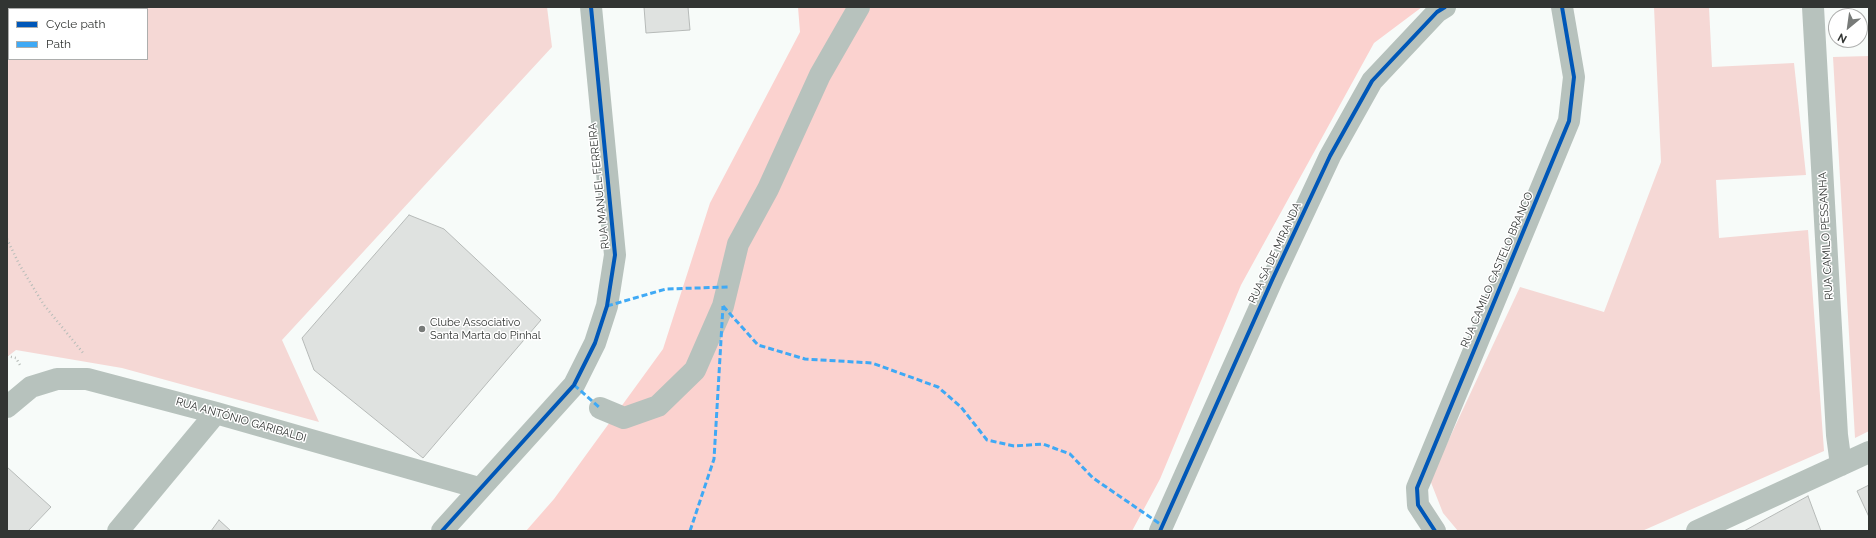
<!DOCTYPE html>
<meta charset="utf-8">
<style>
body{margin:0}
#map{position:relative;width:1876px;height:538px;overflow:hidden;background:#f7fbf9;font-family:Raleway,sans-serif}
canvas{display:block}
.frame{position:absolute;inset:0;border:8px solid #323533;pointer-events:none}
.legend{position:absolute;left:8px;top:8px;width:140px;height:52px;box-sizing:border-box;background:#fff;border:1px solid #adaead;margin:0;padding:5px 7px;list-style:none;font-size:12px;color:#323533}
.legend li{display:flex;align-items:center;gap:8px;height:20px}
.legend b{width:20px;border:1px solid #adaead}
.north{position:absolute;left:1828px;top:8px;width:40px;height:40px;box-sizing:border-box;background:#fff;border:1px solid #adaead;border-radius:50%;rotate:209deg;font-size:11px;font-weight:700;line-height:16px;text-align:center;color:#323533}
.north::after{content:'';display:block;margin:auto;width:14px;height:18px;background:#777a78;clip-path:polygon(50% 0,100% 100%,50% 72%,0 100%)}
</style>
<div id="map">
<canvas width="1876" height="538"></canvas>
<div class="frame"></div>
<ul class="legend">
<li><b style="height:5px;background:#0057b8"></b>Cycle path</li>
<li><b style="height:5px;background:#3fa9f5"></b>Path</li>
</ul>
<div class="north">N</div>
</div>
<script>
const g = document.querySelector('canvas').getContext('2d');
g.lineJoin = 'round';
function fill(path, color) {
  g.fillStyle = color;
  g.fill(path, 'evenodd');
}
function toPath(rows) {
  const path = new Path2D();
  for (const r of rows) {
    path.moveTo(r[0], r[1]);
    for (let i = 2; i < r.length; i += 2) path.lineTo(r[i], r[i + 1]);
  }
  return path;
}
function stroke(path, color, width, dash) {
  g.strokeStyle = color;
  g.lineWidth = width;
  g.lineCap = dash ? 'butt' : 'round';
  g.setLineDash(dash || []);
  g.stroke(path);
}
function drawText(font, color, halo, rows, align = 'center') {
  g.font = font + ' Raleway,sans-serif';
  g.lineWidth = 3;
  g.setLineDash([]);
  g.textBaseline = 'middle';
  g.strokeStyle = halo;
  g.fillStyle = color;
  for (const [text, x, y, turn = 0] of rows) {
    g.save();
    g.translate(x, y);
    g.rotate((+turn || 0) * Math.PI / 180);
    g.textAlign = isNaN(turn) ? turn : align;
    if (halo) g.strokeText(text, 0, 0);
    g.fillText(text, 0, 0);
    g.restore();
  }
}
fill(toPath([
 [7,7,547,7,552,47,282,340,319,422,122,368,16,350,7,357],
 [9,9,147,9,147,59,9,59],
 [1654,7,1709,7,1712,67,1794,63,1806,175,1716,180,1719,238,1808,230,1824,451,1642,531,1458,531,1443,513,1430,480,1520,287,1604,312,1661,162],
 [1869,56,1869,431,1855,438,1833,57]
]), '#f5d8d5');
fill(toPath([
 [798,7,1422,7,1374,43,1241,285,1160,479,1132,531,526,531,554,499,663,349,710,203,800,32]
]), '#fbd2cf');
const building = toPath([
 [644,7,694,7,688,7,690,30,646,33,644,7],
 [409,215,444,229,541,320,423,458,314,370,302,338,409,215],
 [7,467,51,507,28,531,7,531,7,467],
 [1869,485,1869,517,1857,491,1869,485],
 [1808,496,1821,531,1744,531,1808,496],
 [219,520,231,531,211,531,219,520]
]);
fill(building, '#dfe2e0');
stroke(building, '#b6bab8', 1);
stroke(toPath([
 [7,239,19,264,44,305,84,354],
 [7,356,16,358,20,365]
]), '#b6bcb8', 2.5, [1, 3]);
stroke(toPath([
 [1813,7,1837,435,1841,465],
 [7,407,31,387,57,379,87,379,216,413,479,488],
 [600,408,624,418,658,406,695,370,723,306,738,244,768,189,820,75,859,7],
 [118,531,216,413],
 [442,531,574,385,595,343,607,306,615,255,591,7],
 [1160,531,1273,278,1330,156,1372,81,1437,12,1445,7],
 [1435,531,1418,505,1417,488,1569,121,1574,77,1562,7],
 [1697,531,1869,452]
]), '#b7c2bd', 22);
stroke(toPath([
 [607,306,666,289,728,287],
 [723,306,758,345,805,359,872,363,938,387,961,407,987,440,1014,446,1043,444,1070,454,1093,478,1163,526],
 [574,385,600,408],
 [690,531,714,459,723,306]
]), '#3fa9f5', 3, [6, 3]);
stroke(toPath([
 [442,531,574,385,595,343,607,306,615,255,591,7],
 [1160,531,1273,278,1330,156,1372,81,1437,12,1445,7],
 [1435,531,1418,505,1417,488,1569,121,1574,77,1562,7]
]), '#0057b8', 4);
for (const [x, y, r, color] of [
 [422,329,4,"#777a78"]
]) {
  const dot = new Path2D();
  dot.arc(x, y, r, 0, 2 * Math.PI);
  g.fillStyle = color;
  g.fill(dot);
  stroke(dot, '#fff', 1.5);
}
drawText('11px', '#323533', '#fff', [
 ["RUA MANUEL FERREIRA",599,186,-96],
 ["RUA CAMILO PESSANHA",1826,236,-93],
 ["RUA SÁ DE MIRANDA",1275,253,-65],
 ["RUA CAMILO CASTELO BRANCO",1497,270,-67],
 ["RUA ANTÓNIO GARIBALDI",241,420,16]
]);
drawText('11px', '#323533', '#fff', [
 ["Clube Associativo",430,323],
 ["Santa Marta do Pinhal",430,336]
], 'left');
</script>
